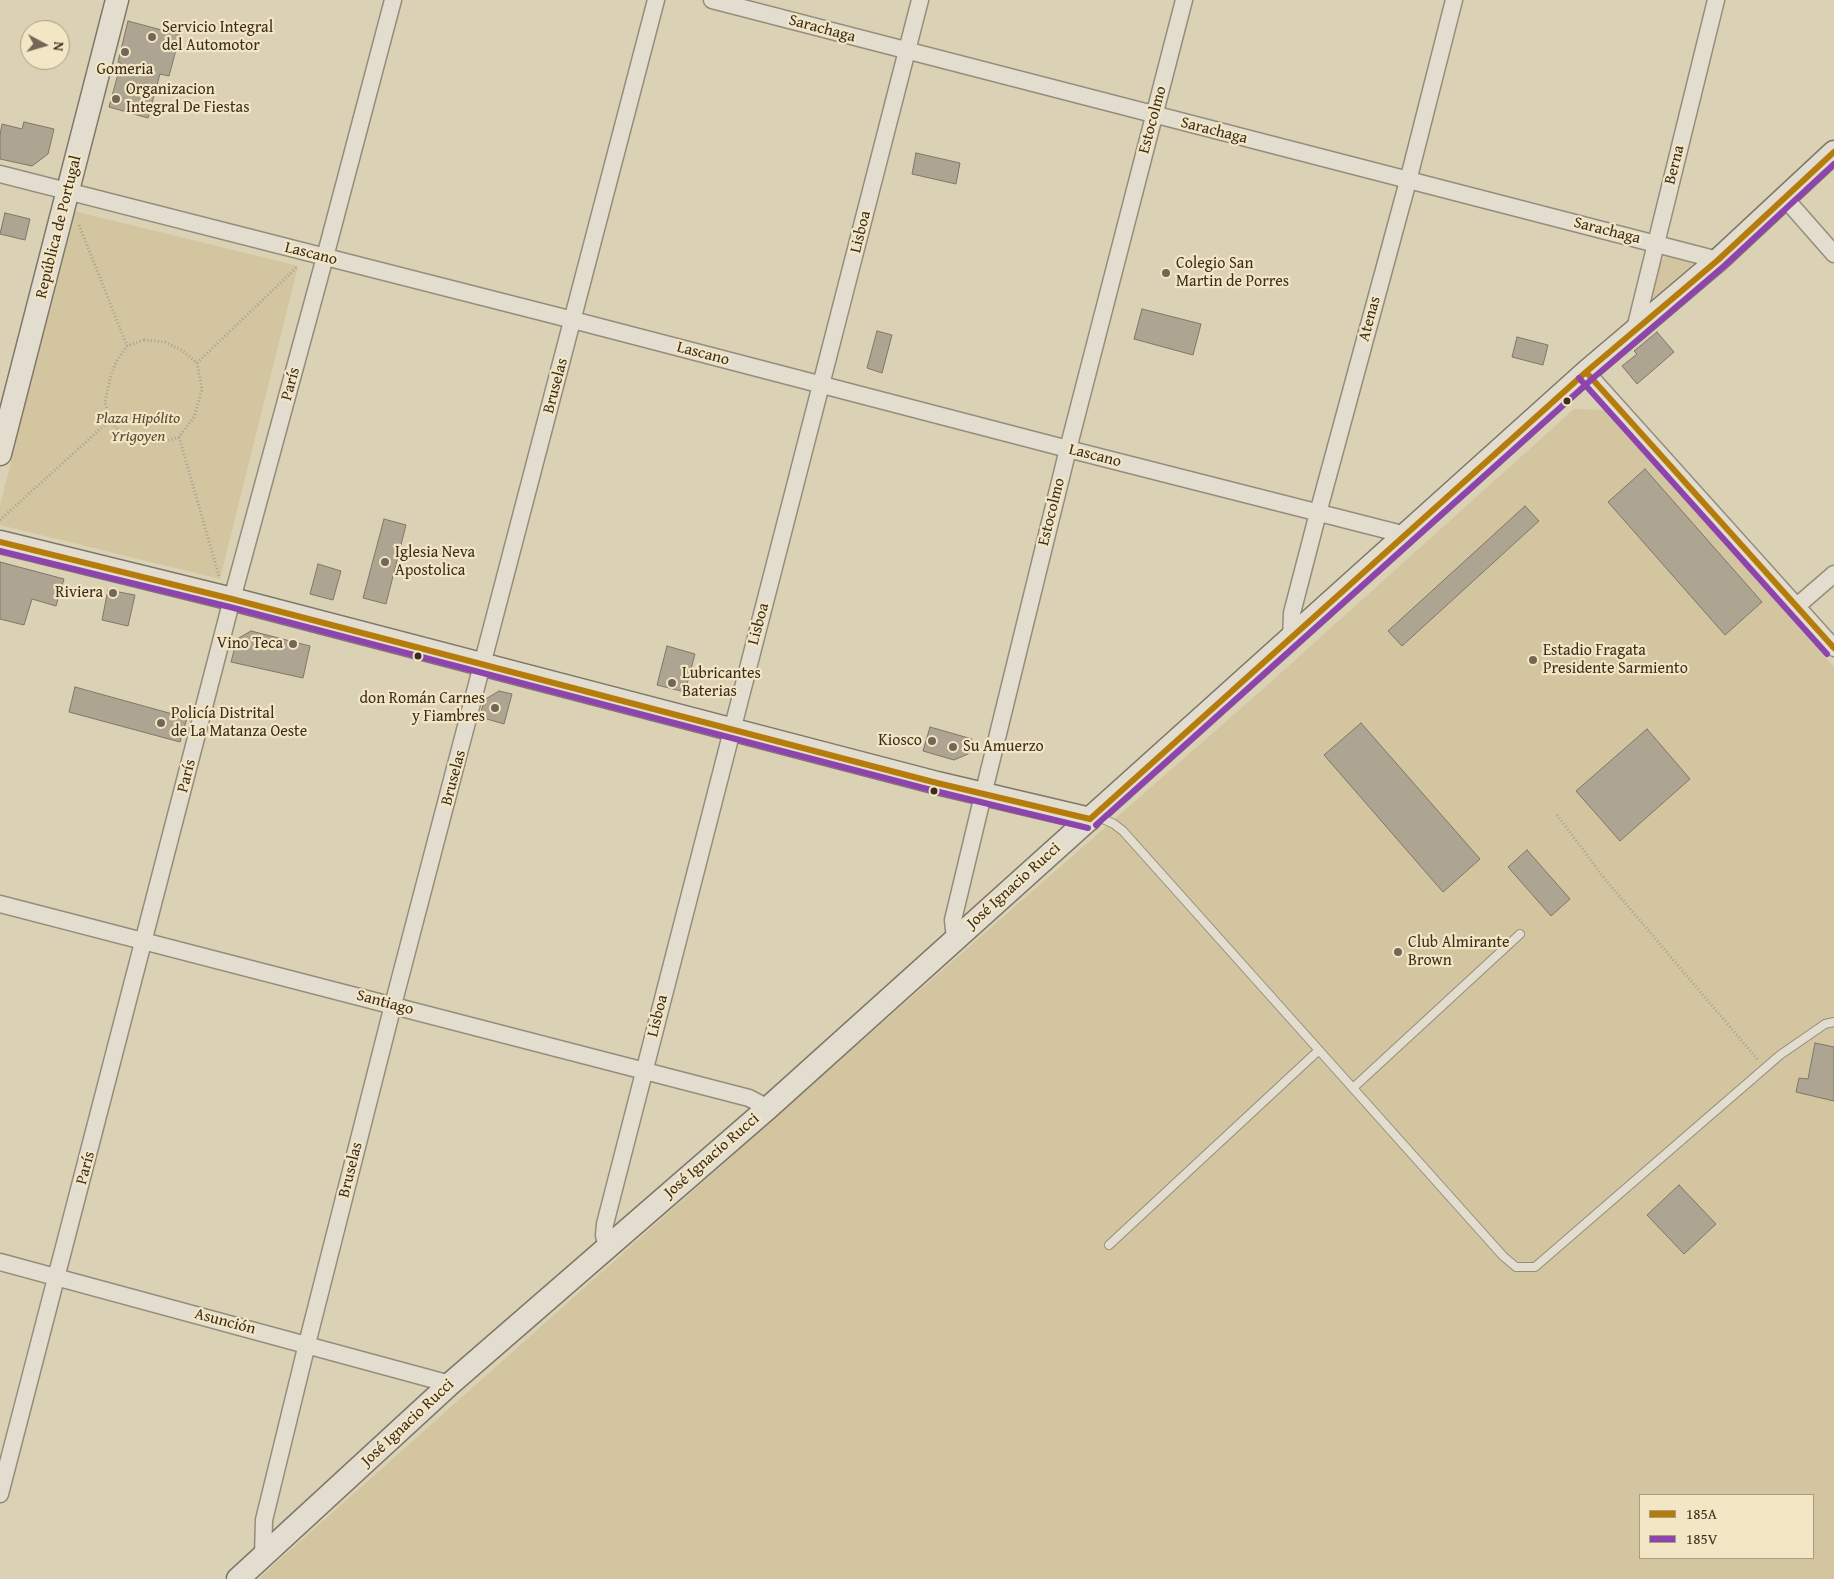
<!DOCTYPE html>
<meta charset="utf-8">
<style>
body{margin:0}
#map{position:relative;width:1834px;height:1579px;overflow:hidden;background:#dbd1b5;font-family:"Gentium Book Plus",serif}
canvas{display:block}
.legend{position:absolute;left:1639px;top:1494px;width:175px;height:65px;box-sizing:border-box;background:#f2e6c4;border:1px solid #aa9c82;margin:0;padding:6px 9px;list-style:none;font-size:15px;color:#3d2d1f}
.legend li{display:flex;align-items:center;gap:10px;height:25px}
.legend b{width:25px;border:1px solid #aa9c82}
.north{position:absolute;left:20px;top:20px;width:50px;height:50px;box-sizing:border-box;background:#f2e6c4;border:1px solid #aa9c82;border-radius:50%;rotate:96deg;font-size:14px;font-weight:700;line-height:20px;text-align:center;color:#3d2d1f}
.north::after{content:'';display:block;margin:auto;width:18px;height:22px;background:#746654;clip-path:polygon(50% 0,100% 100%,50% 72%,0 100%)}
</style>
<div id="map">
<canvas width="1834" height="1579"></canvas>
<ul class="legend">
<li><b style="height:6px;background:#b67c0b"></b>185A</li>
<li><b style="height:6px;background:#8e44ad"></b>185V</li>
</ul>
<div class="north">N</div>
</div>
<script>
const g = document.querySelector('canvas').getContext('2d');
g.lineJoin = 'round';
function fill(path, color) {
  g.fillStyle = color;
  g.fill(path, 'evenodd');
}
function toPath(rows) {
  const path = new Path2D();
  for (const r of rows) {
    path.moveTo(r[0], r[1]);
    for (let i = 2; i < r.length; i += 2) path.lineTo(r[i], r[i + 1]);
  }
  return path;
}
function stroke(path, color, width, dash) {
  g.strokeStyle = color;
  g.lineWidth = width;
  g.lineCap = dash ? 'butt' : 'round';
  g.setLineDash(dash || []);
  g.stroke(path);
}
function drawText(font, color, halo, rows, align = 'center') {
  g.font = font + ' "Gentium Book Plus",serif';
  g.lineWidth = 4.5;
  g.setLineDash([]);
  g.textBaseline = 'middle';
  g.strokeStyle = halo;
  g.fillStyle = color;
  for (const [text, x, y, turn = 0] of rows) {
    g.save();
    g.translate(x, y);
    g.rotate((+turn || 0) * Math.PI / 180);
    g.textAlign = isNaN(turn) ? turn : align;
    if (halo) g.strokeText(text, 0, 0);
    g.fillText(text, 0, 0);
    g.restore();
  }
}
fill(toPath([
 [74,211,298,266,220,579,0,525,0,505],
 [1666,256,1690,261,1693,266,1692,269,1655,301,1652,298,1651,294,1659,264],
 [1574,409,1607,410,1834,667,1834,1579,258,1579,824,1074,1264,688],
 [1640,1495,1813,1495,1813,1558,1640,1558]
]), '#d3c5a0');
const building = toPath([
 [128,21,180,35,169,76,160,74,148,118,109,107,121,63,118,62,128,21],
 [24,122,54,129,48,154,32,166,0,159,0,135,2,124,22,129,24,122],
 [916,153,960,163,956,184,912,174,916,153],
 [5,213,30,219,25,240,0,234,5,213],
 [1142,309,1201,324,1193,355,1134,339,1142,309],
 [877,331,892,335,882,373,867,368,877,331],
 [1657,332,1674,352,1637,384,1622,366,1637,354,1634,351,1657,332],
 [1517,337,1548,345,1543,365,1512,357,1517,337],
 [1645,469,1762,602,1725,635,1608,502,1645,469],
 [1525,506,1539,521,1402,646,1388,631,1525,506],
 [384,519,406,525,386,604,363,598,384,519],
 [0,562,64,579,56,606,32,599,24,625,0,619,0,562],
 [318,564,341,571,333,600,310,594,318,564],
 [108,590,135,595,128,626,102,620,108,590],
 [251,631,310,646,303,678,231,662,237,639,251,631],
 [667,646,695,654,685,692,657,685,667,646],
 [75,687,187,718,180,742,69,712,75,687],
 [499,691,512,694,504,724,480,717,484,700,499,691],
 [1361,723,1480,859,1443,892,1324,755,1361,723],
 [930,727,972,739,968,754,954,760,923,751,930,727],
 [1647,729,1690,779,1620,841,1576,791,1647,729],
 [1527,850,1570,899,1551,916,1508,867,1527,850],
 [1815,1043,1834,1047,1834,1101,1796,1092,1799,1078,1808,1079,1815,1043],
 [1679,1185,1716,1224,1684,1254,1647,1215,1679,1185]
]);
fill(building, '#ada592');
stroke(building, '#7f7768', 1);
const lane = toPath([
 [1095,819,1103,819,1114,824,1123,831,1503,1256,1516,1267,1535,1267,1780,1055,1825,1024,1834,1022],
 [1353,1088,1520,934],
 [1109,1245,1319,1050]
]);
const street = toPath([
 [712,0,1718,260],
 [0,174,573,320,1068,449,1406,535],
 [1784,197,1834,254],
 [1635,329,1716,0],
 [1586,372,1834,648],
 [1797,606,1834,574],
 [1291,639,1292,613,1318,513,1408,181,1454,0],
 [0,904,749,1098,768,1108],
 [955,939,953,920,983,795,1068,449,1184,0],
 [607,1248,604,1235,605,1224,920,0],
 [0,1262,450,1384],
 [0,1494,232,599,325,257,393,0],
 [263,1557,264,1520,307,1344,393,1005,656,0]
]);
const secondary = toPath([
 [0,454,117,0],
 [0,542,232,599,937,783,1090,819],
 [238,1579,450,1384,768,1108,1586,372,1718,260,1834,152]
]);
stroke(lane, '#958d7c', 10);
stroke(street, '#958d7c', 19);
stroke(secondary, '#7f7768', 25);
stroke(toPath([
 [79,225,127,346],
 [144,340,165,342,183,351,197,363,202,390,194,417,179,437,160,443,139,440,122,435,110,420,105,402,110,379,116,362,127,346,144,340],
 [197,363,298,266],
 [179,437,219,576],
 [0,520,110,420],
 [1557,815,1604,878,1758,1060]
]), '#a6a195', 3, [1, 2.5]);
stroke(lane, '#e2ddce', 8);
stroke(street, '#e2ddce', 16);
stroke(secondary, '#e2ddce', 22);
stroke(toPath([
 [1586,372,1834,648],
 [0,542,232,599,937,783,1090,819],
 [1090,819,1586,372,1718,260,1834,152]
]), '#b67c0b', 6);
stroke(toPath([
 [1579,378,1827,654],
 [0,551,230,607,935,791,1088,828],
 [1096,825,1592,379,1724,266,1834,164]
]), '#8e44ad', 6);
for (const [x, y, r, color] of [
 [152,37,5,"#746654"],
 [125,52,5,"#746654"],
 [116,99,5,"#746654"],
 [1166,273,5,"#746654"],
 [1567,401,4.5,"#3d2d1f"],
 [385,562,5,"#746654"],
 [113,593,5,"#746654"],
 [293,644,5,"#746654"],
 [418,656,4.5,"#3d2d1f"],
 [1533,660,5,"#746654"],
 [672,683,5,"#746654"],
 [495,708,5,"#746654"],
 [161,723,5,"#746654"],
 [932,741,5,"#746654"],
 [953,747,5,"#746654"],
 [934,791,4.5,"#3d2d1f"],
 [1398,952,5,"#746654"]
]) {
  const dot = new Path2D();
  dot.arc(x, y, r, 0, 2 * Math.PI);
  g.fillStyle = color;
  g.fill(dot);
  stroke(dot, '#f2e6c4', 2);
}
drawText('16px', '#3d2d1f', '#f2e6c4', [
 ["Servicio Integral",162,28],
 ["del Automotor",162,46],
 ["Gomeria",125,70,"center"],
 ["Organizacion",126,90],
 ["Integral De Fiestas",126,108],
 ["Colegio San",1176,264],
 ["Martin de Porres",1176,282],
 ["Iglesia Neva",395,553],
 ["Apostolica",395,571],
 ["Riviera",103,593,"right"],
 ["Vino Teca",283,644,"right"],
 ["Estadio Fragata",1543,651],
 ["Presidente Sarmiento",1543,669],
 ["Lubricantes",682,674],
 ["Baterias",682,692],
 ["don Román Carnes",485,699,"right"],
 ["y Fiambres",485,717,"right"],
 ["Policía Distrital",171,714],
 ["de La Matanza Oeste",171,732],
 ["Kiosco",922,741,"right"],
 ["Su Amuerzo",963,747],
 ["Club Almirante",1408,943],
 ["Brown",1408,961]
], 'left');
drawText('16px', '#3d2d1f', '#f2e6c4', [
 ["Sarachaga",822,29,15],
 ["Estocolmo",1153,120,-75],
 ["Sarachaga",1214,131,14],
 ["Berna",1675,165,-76],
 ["República de Portugal",59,227,-76],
 ["Sarachaga",1607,231,14],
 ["Lisboa",861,232,-76],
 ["Lascano",311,254,14],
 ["Atenas",1370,319,-75],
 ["Lascano",703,354,15],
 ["París",291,384,-75],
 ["Bruselas",556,386,-75],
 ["Lascano",1095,456,14],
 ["Estocolmo",1052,512,-76],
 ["Lisboa",759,624,-75],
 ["París",187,776,-76],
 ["Bruselas",454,778,-75],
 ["José Ignacio Rucci",1014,886,-42],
 ["Santiago",385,1003,15],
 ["Lisboa",658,1016,-76],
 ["José Ignacio Rucci",712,1156,-41],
 ["París",86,1168,-75],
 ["Bruselas",351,1170,-76],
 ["Asunción",225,1322,15],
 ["José Ignacio Rucci",408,1423,-43]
]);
drawText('italic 16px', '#5a4935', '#f2e6c4', [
 ["Plaza Hipólito",138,419],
 ["Yrigoyen",138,437]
]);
</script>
